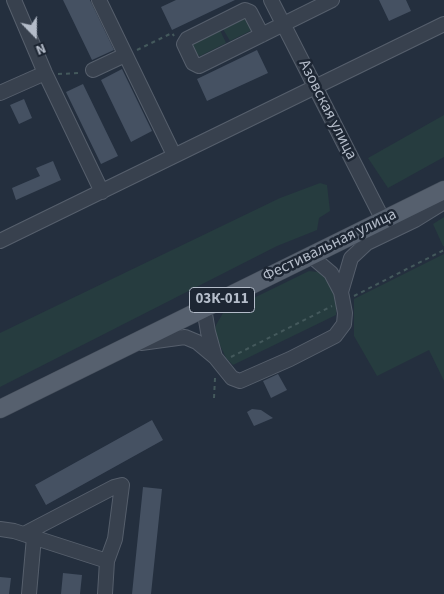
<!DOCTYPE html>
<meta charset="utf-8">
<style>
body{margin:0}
#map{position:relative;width:444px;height:594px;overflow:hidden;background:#242f3e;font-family:"Source Sans 3",sans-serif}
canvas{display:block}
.north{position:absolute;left:10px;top:10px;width:50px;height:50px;-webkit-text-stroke:4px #1d2633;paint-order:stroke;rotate:158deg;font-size:14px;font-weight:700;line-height:20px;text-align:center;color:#b4bcc9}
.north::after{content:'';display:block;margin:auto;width:18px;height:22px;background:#b4bcc9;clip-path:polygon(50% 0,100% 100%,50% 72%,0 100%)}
</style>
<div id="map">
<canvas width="444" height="594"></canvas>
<div class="north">N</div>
</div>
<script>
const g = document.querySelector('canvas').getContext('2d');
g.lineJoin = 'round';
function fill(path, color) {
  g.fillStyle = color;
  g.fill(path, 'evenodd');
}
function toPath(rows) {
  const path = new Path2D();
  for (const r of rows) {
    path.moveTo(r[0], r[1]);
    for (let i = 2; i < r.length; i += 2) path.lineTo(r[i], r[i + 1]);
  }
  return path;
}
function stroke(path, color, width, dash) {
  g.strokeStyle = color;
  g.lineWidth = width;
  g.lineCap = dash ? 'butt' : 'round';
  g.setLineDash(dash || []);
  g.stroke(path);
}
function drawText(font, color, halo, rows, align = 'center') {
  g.font = font + ' "Source Sans 3",sans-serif';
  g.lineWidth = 5;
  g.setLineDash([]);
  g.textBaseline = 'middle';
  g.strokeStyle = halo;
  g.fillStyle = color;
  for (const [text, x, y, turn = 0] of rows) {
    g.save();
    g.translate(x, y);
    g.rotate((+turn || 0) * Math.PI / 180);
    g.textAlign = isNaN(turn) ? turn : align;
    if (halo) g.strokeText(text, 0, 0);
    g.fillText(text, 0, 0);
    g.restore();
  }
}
fill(toPath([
 [246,18,252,30,230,41,223,29],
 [220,30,226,43,200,56,194,53,192,48,194,43],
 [444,115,444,157,388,188,368,158],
 [320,183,327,185,330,211,319,218,317,230,277,246,0,387,0,333,280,198],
 [444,217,444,246,443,246,433,224],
 [444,254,444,381,429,350,377,376,354,336,354,299],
 [309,271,318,272,330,282,335,292,337,307,336,315,233,365,226,358,214,332,216,325,223,313]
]), '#263c3f');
fill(toPath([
 [63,0,90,0,114,50,92,60],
 [176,0,235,0,172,30,161,7],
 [379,0,406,0,411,11,389,21],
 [257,50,268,73,207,101,197,79],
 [122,69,152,131,131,142,101,80],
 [83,84,118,156,101,164,66,92],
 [24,99,32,118,19,124,10,105],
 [53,161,61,180,16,200,12,188,40,176,36,168],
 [278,374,287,390,271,398,263,381],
 [252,409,261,410,273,418,254,426,247,412],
 [152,420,163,440,46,505,35,485],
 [143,487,162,489,151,594,132,594],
 [63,573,82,575,80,594,61,594],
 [0,577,11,578,9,594,0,594]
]), '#455162');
const minor = toPath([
 [14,0,45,73,102,192],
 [99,0,174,155],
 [271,0,383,220],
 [262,35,250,12,245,10,187,39,184,44,193,63,199,66,332,0],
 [93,70,125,55],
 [0,93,45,73],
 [0,241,444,24],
 [311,256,331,273,341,292],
 [204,308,208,332,215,357,232,378,240,381,290,359,335,336,344,324,345,313,341,292,351,258,367,243,415,220,444,202],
 [141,343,185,337,197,342,215,357],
 [0,529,14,531,107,561],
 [24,534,114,487,122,485,115,539,107,561,105,594],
 [29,594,34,537]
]);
const major = toPath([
 [0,409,444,190]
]);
stroke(minor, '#565f6c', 16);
stroke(major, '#414a57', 19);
stroke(toPath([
 [137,50,172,33,174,36],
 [58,74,80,73],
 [354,296,444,250],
 [231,357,332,306],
 [214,398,215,378]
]), '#44595c', 2, [4, 4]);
stroke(minor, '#38414e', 14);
stroke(major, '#56606e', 18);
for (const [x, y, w] of [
 [222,300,65]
]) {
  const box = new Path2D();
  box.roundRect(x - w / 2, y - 12.5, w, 25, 4);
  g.fillStyle = '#1d2633';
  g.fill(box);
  stroke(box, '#b4bcc9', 1);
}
drawText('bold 15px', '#b4bcc9', null, [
 ["03К-011",222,300]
]);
drawText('16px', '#b4bcc9', '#1d2633', [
 ["Азовская улица",327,110,63],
 ["Фестивальная улица",330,246,-26]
]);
</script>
